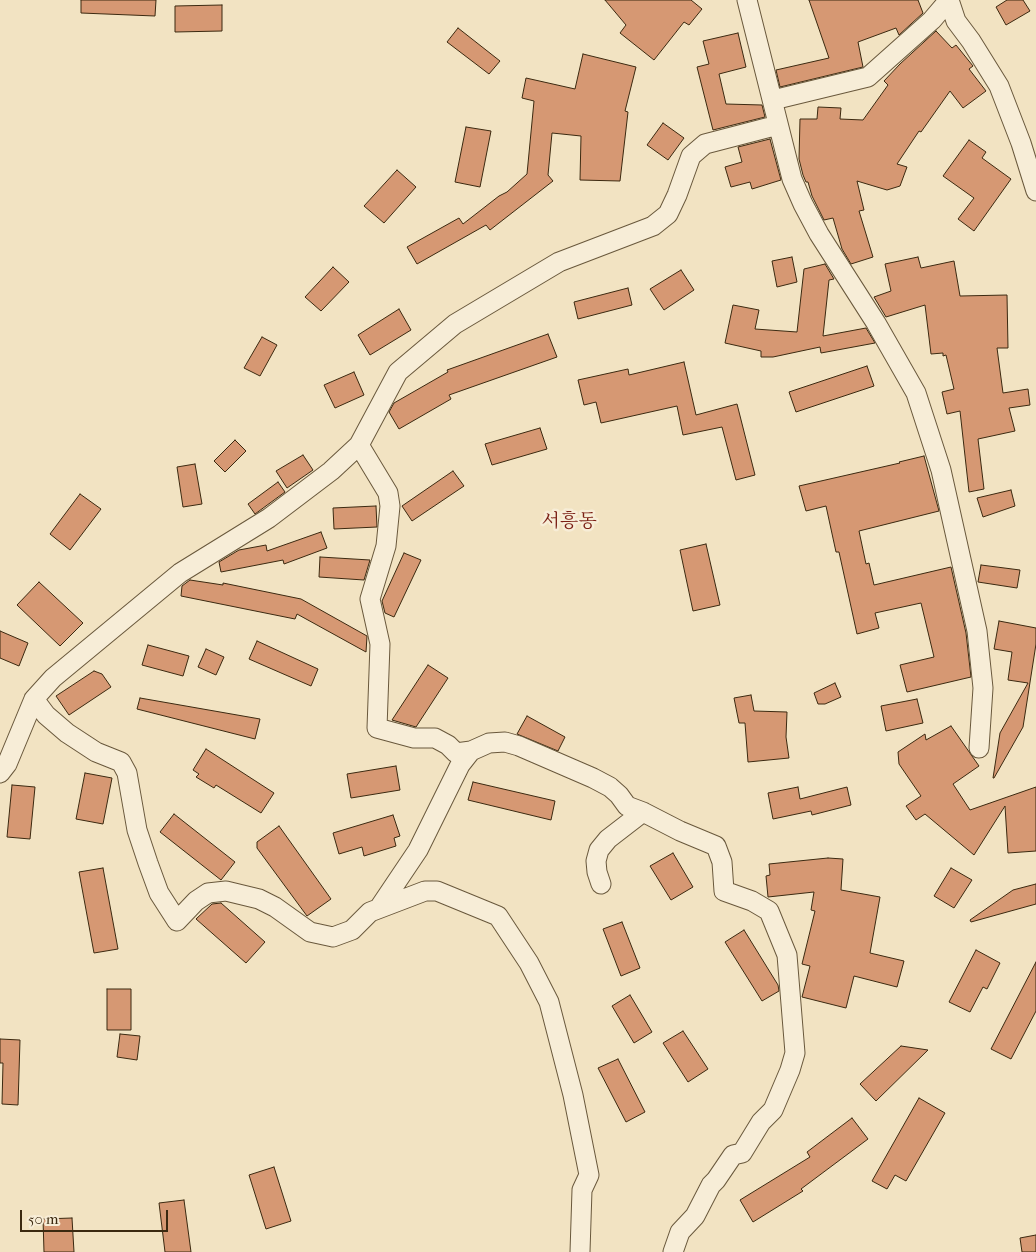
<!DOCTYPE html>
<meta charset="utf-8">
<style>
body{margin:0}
#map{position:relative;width:1036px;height:1252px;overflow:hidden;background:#f2e3c2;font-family:"IM FELL French Canon",serif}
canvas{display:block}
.scale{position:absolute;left:20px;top:1210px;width:148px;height:22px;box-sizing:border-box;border:2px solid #3b2910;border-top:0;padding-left:6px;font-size:15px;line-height:18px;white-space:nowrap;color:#3b2910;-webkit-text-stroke:4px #f7edd7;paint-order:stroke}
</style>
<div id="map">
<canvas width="1036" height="1252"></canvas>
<div class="scale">50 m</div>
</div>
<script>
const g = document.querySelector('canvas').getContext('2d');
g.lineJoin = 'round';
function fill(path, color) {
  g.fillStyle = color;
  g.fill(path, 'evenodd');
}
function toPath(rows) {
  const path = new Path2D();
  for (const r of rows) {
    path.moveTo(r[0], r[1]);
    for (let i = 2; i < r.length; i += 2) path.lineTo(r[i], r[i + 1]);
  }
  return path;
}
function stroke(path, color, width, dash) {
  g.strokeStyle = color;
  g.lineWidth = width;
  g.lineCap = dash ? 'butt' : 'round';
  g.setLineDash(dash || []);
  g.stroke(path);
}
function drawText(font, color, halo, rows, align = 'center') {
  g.font = font + ' "IM FELL French Canon","Noto Serif KR",serif';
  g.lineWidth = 5;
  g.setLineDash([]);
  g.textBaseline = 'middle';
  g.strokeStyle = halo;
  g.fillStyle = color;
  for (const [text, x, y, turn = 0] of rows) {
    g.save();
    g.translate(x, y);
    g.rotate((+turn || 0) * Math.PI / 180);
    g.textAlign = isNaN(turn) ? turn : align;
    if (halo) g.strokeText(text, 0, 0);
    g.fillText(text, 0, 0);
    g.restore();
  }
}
const building = toPath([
 [81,0,156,0,155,16,81,13,81,0],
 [605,0,691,0,702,9,689,25,684,22,654,60,620,33,626,25,605,0],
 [809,0,918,0,923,13,899,35,896,28,858,42,863,67,780,87,776,70,829,58,809,0],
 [1007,0,1023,0,1030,11,1006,25,996,7,1007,0],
 [222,5,222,31,175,32,175,6,222,5],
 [458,28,500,61,489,74,447,42,458,28],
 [936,31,952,48,956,45,973,66,969,69,986,91,963,108,950,91,921,132,919,131,897,164,907,167,900,186,887,190,857,181,864,210,859,211,873,257,851,264,842,249,833,218,824,220,812,196,808,182,806,182,803,175,799,159,800,119,817,119,818,107,841,108,840,119,863,120,888,85,884,81,900,64,936,31],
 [738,33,746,67,719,74,726,104,762,105,765,117,713,130,697,67,709,64,703,41,738,33],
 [583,54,636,67,625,111,628,112,620,181,580,180,581,136,552,133,548,175,553,181,490,230,486,225,417,264,407,247,459,218,463,224,499,196,507,192,527,174,534,101,522,98,526,78,575,89,583,54],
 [663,123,684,138,668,160,647,145,663,123],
 [466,127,491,131,480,187,455,182,466,127],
 [770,139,781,180,752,189,750,182,731,187,725,167,742,162,738,147,770,139],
 [969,140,986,152,982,158,1011,179,974,231,958,219,974,198,943,176,969,140],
 [397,170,416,187,384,223,364,206,397,170],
 [792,257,797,282,777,287,772,261,792,257],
 [918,257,921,268,954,261,960,296,1007,295,1008,348,997,348,1003,393,1028,389,1030,405,1009,408,1015,431,978,439,984,489,969,492,960,411,947,414,942,392,954,389,946,355,943,356,943,353,931,354,925,305,886,317,874,297,891,291,885,264,918,257],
 [825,264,834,279,829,280,823,336,866,328,875,343,821,353,820,347,773,357,761,357,761,351,725,343,733,305,759,310,755,329,797,332,804,269,825,264],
 [333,267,349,282,321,311,305,297,333,267],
 [681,270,694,290,664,310,650,289,681,270],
 [628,288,632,305,578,319,574,302,628,288],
 [399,309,411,330,370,355,358,335,399,309],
 [548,334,557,357,449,395,451,399,399,429,389,412,394,403,448,372,447,370,548,334],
 [262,337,277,345,260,376,244,368,262,337],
 [684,362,696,415,737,404,755,475,736,480,722,427,683,435,677,406,601,423,596,402,584,405,578,380,628,369,629,375,684,362],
 [867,366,874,386,796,412,789,392,867,366],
 [354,372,364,395,335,408,324,385,354,372],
 [540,428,547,449,492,465,485,444,540,428],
 [235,440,246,451,225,472,214,461,235,440],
 [303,455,313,470,287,488,276,471,303,455],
 [924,456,939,511,859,531,866,564,869,563,874,585,951,567,966,633,971,677,907,692,900,665,934,657,921,603,875,613,879,628,857,634,839,552,836,552,826,506,806,511,799,486,900,463,899,462,924,456],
 [195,464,202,504,183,507,177,467,195,464],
 [453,471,464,486,412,521,402,506,453,471],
 [278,482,285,492,255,514,248,504,278,482],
 [1011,490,1015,506,983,517,977,498,1011,490],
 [80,494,101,509,70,550,50,534,80,494],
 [376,506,377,527,334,529,333,508,376,506],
 [321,532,327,548,284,564,283,560,221,572,219,562,239,550,266,545,267,551,321,532],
 [706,544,720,605,693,611,680,550,706,544],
 [404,553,421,560,394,617,385,613,382,601,404,553],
 [320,557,370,560,364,580,319,577,320,557],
 [981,565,1020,570,1017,588,978,582,981,565],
 [190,580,223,585,223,583,301,599,367,636,366,652,297,614,295,619,181,596,182,586,190,580],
 [39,582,83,623,60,646,17,605,39,582],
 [999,621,1036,628,1036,644,1023,727,994,778,993,778,1000,733,1028,683,1008,680,1012,652,994,649,999,621],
 [0,631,28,643,19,666,0,658,0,631],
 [257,641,318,669,311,686,249,659,257,641],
 [148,645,189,656,183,676,142,665,148,645],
 [206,649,224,657,216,675,198,667,206,649],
 [428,665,448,678,416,727,392,720,428,665],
 [94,671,102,674,111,687,69,715,56,696,94,671],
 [835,683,841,697,825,704,818,704,814,693,835,683],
 [751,695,754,711,787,712,786,737,789,758,748,762,745,723,739,723,734,698,751,695],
 [140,698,260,719,255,739,137,709,140,698],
 [917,699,923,723,886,731,881,706,917,699],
 [527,716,565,737,558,751,517,734,527,716],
 [951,726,979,766,953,784,970,810,1036,787,1036,851,1008,853,1005,806,974,855,925,814,916,820,906,806,921,796,899,764,898,752,925,734,926,740,951,726],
 [206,749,274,793,261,813,216,785,214,788,196,777,199,774,193,770,206,749],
 [396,766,400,790,351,798,347,774,396,766],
 [85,773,112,778,103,824,76,819,85,773],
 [473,782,555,801,551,820,468,800,473,782],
 [12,785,35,787,30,839,7,837,12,785],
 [798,787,800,799,847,787,851,805,812,815,811,811,773,819,768,793,798,787],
 [174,814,235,862,221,880,160,832,174,814],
 [393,815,400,836,394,838,396,846,364,856,362,847,339,854,333,833,393,815],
 [279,826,331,899,307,916,257,848,257,842,279,826],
 [673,853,693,887,671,900,650,866,673,853],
 [828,858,843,859,841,890,880,897,870,953,904,961,897,987,854,976,846,1008,802,997,810,966,802,964,815,911,811,910,814,892,768,897,766,876,770,875,769,864,828,858],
 [103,868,118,949,94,953,79,872,103,868],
 [951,868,972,880,954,908,934,896,951,868],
 [1036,884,1036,904,971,922,970,920,1013,890,1036,884],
 [221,903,265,942,246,963,196,919,212,904,221,903],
 [622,922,640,968,621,976,603,929,622,922],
 [744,930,778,985,779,991,762,1001,725,942,744,930],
 [976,950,1000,963,987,989,983,987,970,1012,949,1002,976,950],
 [1036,962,1036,1011,1011,1059,991,1049,1036,962],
 [107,989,131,989,131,1030,107,1030,107,989],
 [630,995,652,1032,634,1043,612,1006,630,995],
 [683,1031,708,1069,688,1082,663,1043,683,1031],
 [120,1034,140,1036,137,1060,117,1057,120,1034],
 [0,1039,20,1040,18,1105,2,1104,3,1063,0,1063,0,1039],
 [901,1046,928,1050,876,1101,860,1084,901,1046],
 [618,1059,645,1112,626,1122,598,1068,618,1059],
 [919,1098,945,1113,906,1181,895,1175,887,1189,872,1181,919,1098],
 [852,1118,868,1139,801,1189,803,1191,753,1222,740,1200,810,1157,807,1152,852,1118],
 [274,1167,291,1221,266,1229,249,1175,274,1167],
 [184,1200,191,1252,165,1252,159,1203,184,1200],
 [72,1218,74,1252,44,1252,43,1219,72,1218],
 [1036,1235,1036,1252,1022,1252,1020,1238,1036,1235]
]);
fill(building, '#d69873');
stroke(building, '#3b2910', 1);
const minor = toPath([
 [747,0,792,179,803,204,819,234,876,323,916,393,941,470,977,631,983,688,979,748],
 [949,0,956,21,971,41,999,86,1021,143,1036,191],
 [773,100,868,77,932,20,949,0],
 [359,445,388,493,390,506,386,546,370,599,380,644,377,728,414,738,435,738,448,745,456,753,471,751,489,743,505,742,519,746,593,778,610,787,619,795,627,806,643,812,680,831,716,846,722,862,724,891,752,901,769,911,787,955,795,1053,790,1070,773,1110,761,1122,742,1153,733,1155,716,1180,711,1185,695,1216,680,1232,673,1252],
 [34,699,46,715,67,733,96,752,121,762,127,773,137,830,148,863,159,893,177,921,196,901,208,893,226,891,259,899,275,907,310,932,333,937,352,930,370,912,425,891,437,891,498,916,529,963,549,1002,573,1095,589,1175,582,1190,580,1252],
 [0,773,7,764,34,699,53,678,180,573,269,518,331,471,359,445,398,372,455,324,559,262,653,226,668,214,677,195,691,156,705,144,778,125],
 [601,884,597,872,596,861,599,850,608,839,643,812],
 [379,908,418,850,460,765,471,751]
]);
stroke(minor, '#69583c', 21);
stroke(minor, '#f7edd7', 19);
drawText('19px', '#7a1f14', '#f7edd7', [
 ["서흥동",569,522]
]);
</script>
